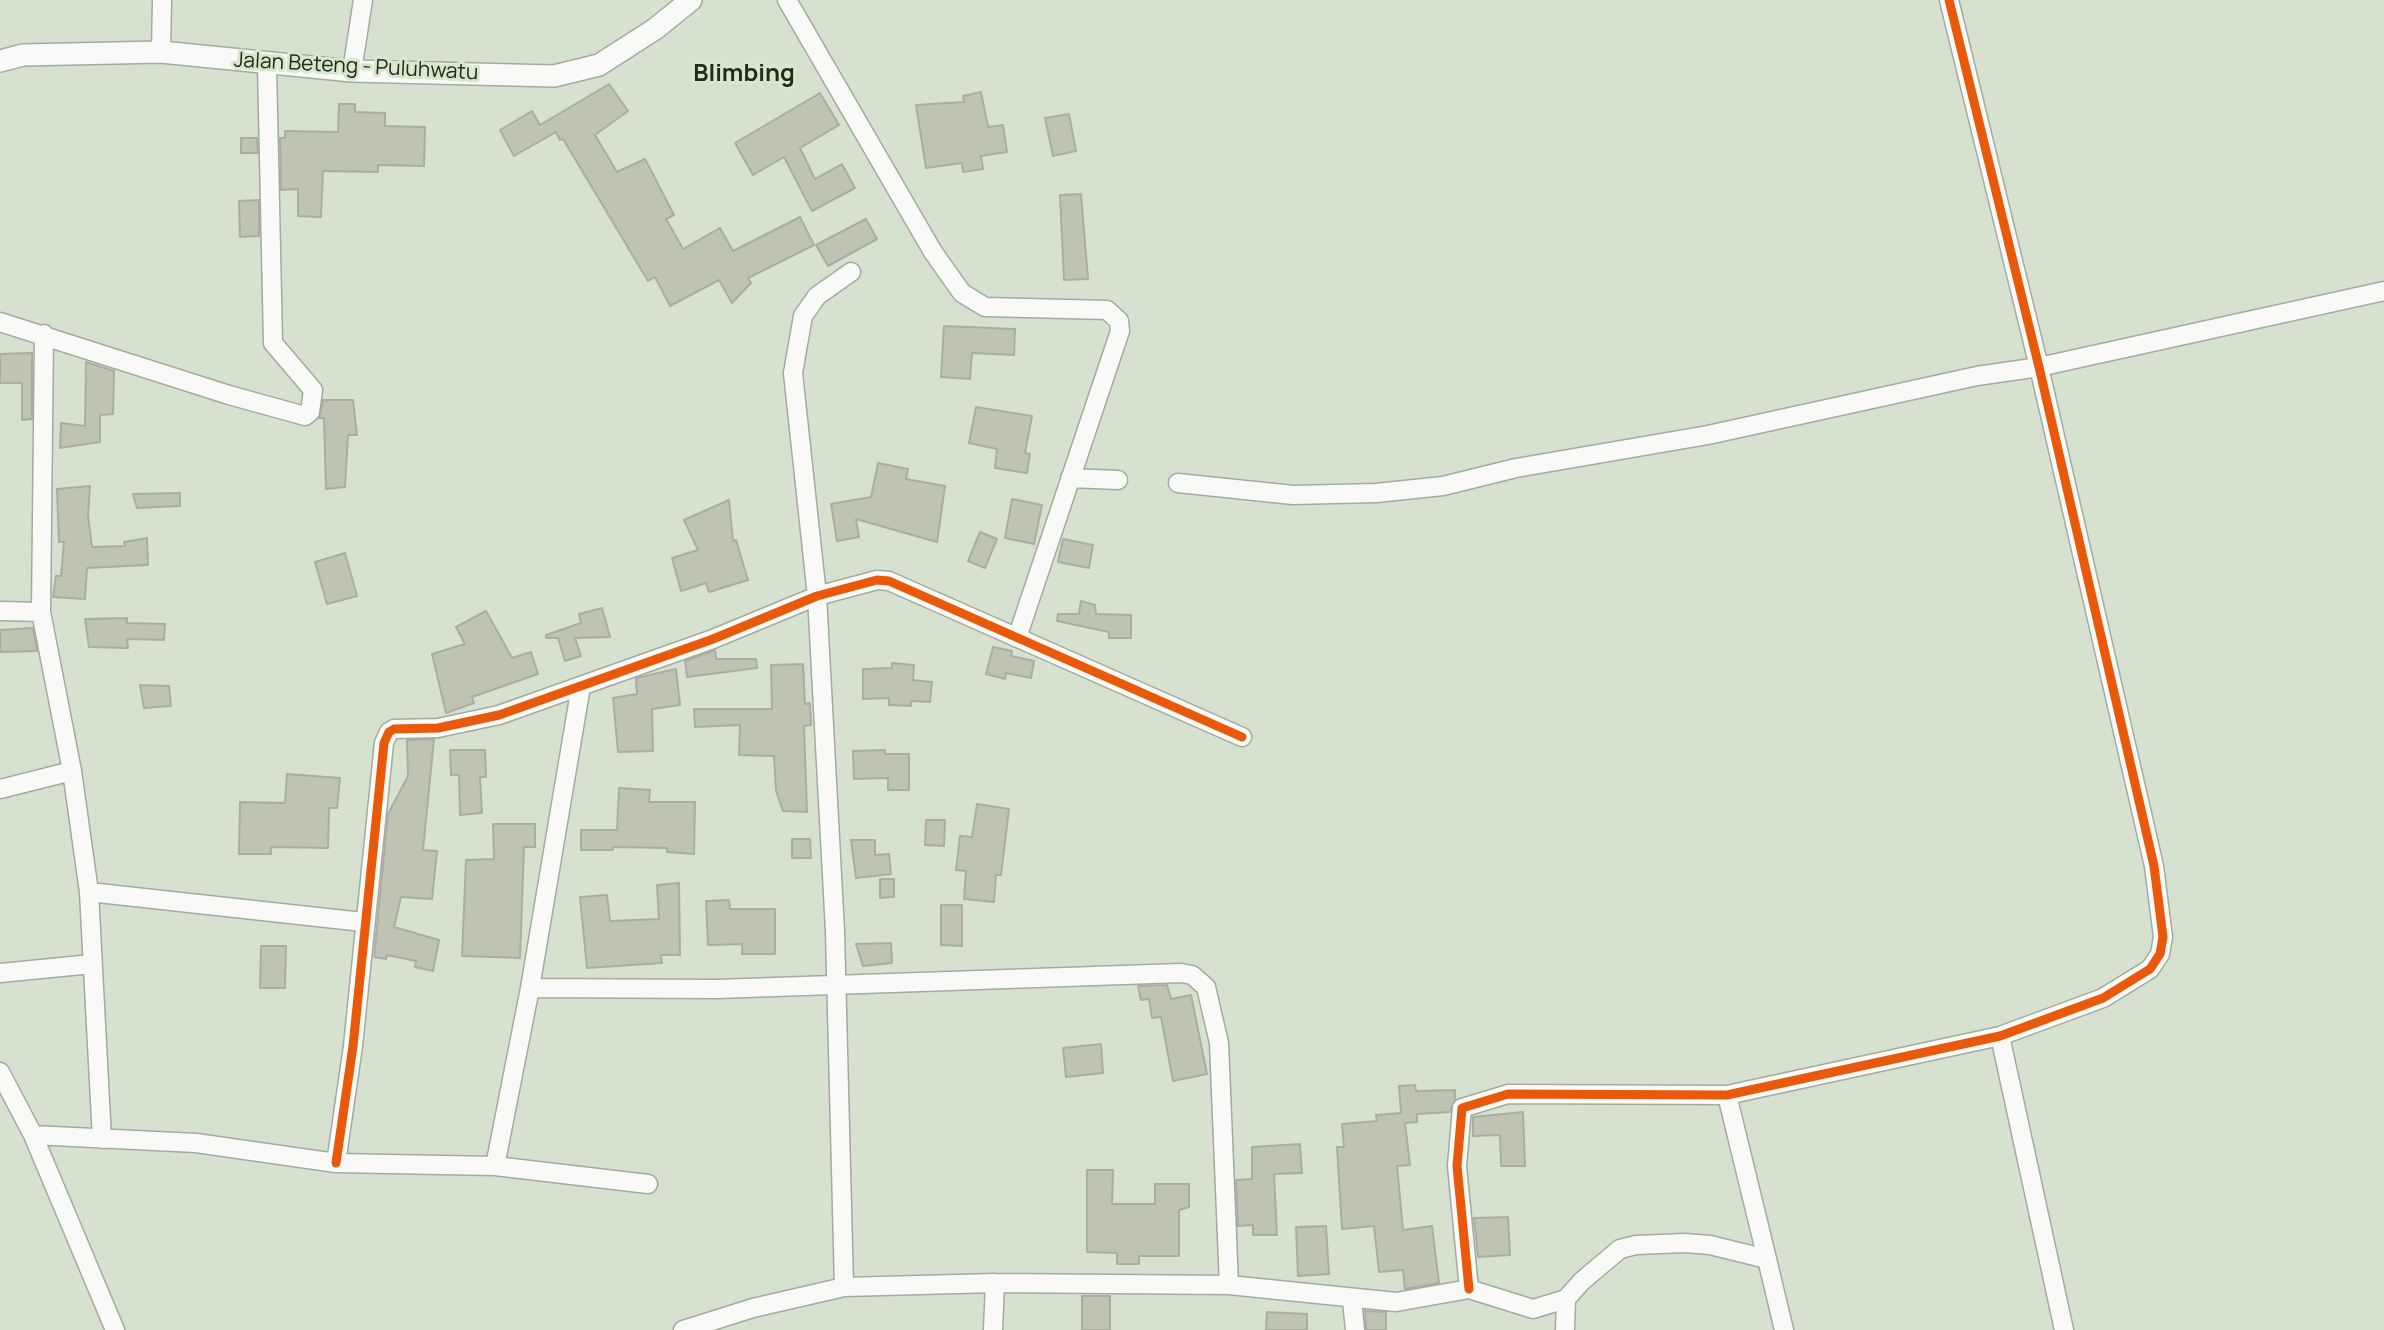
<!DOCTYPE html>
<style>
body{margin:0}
canvas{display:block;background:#d7e1d0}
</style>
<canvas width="2384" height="1330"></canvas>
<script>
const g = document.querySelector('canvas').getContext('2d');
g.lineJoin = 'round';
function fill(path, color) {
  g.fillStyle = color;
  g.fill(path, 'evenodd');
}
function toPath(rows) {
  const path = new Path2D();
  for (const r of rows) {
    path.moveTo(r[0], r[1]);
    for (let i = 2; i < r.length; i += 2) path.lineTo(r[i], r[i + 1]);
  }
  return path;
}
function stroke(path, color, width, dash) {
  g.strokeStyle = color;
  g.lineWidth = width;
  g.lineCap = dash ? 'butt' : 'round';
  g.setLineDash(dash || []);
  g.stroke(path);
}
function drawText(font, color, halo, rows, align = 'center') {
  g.font = font + ' Manrope,sans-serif';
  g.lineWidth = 6;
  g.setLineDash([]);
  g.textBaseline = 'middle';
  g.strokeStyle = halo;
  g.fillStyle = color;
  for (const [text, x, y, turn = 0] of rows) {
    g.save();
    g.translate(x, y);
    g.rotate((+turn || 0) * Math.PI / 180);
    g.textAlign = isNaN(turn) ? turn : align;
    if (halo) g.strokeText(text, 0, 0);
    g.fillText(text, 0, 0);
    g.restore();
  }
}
const building = toPath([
 [609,84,628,111,595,135,617,172,645,159,674,215,666,219,683,249,720,228,733,251,800,217,814,245,748,278,751,283,732,303,719,280,670,306,655,277,648,281,563,139,560,140,556,132,514,156,500,130,532,111,540,125,609,84],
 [981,92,988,127,1003,125,1007,152,981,156,983,169,963,172,962,163,926,168,916,105,964,102,963,96,981,92],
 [820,93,839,125,800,148,815,179,842,164,855,188,812,211,784,157,753,175,735,143,820,93],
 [339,104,355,104,355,112,385,113,385,126,425,127,424,166,378,165,378,172,323,171,321,217,298,216,298,189,281,190,280,138,285,138,285,131,338,132,339,104],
 [1069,114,1076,151,1053,156,1045,118,1069,114],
 [241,138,257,138,258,153,241,153,241,138],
 [1081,194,1088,279,1064,280,1060,195,1081,194],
 [259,200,259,236,240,237,239,201,259,200],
 [866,219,877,239,828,266,816,245,866,219],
 [944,326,1015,329,1014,355,972,353,970,379,941,377,944,326],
 [32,353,32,419,22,420,22,383,0,383,0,354,32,353],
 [86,362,114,371,113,414,100,415,100,442,60,448,61,423,85,426,86,362],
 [323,400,353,400,357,435,348,435,345,487,326,489,324,418,319,418,323,400],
 [976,407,1032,416,1025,453,1030,454,1027,473,995,468,997,449,969,443,976,407],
 [878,463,908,469,906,479,945,486,937,542,856,519,859,537,837,541,831,504,871,497,878,463],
 [90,486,88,515,92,547,125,546,124,542,147,538,148,565,87,568,85,599,53,597,56,576,61,576,64,542,59,542,57,489,90,486],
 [180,493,180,506,137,508,133,494,180,493],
 [1012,499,1042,505,1034,544,1005,538,1012,499],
 [729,500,733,541,736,540,748,580,709,592,706,583,681,591,672,558,698,550,684,520,729,500],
 [980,532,997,539,985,568,968,561,980,532],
 [1063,539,1093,545,1089,568,1058,562,1063,539],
 [345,553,357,596,327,604,315,562,345,553],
 [1081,601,1095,605,1096,614,1131,615,1131,638,1109,638,1109,632,1057,621,1058,614,1079,614,1081,601],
 [602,608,610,637,575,638,581,656,565,661,558,638,546,638,546,635,581,623,579,614,602,608],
 [486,611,512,658,531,652,538,674,472,697,474,703,446,713,432,654,465,644,456,627,486,611],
 [127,618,127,623,165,624,164,640,127,639,128,648,89,647,85,619,127,618],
 [33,628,37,651,0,652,0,630,33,628],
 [993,647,1012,651,1011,656,1034,661,1031,678,1006,673,1005,679,986,674,993,647],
 [715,650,716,659,756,659,757,668,687,677,685,661,715,650],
 [892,663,914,665,913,680,932,682,930,702,911,701,911,706,889,705,889,698,863,699,863,669,892,668,892,663],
 [803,664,805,704,810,703,811,725,804,726,807,812,783,811,776,791,774,756,739,755,740,725,695,727,694,709,772,709,771,665,803,664],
 [676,669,680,705,652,709,653,751,618,752,613,698,637,694,636,678,676,669],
 [140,685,169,686,171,706,144,708,140,685],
 [434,739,423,850,437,851,432,899,401,897,394,927,439,940,433,971,415,967,416,961,387,955,386,959,374,957,388,814,408,776,407,740,434,739],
 [450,750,485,750,486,777,480,777,482,813,460,815,459,775,451,775,450,750],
 [885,750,885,754,909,754,909,790,888,790,888,778,854,779,853,751,885,750],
 [287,774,340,778,337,808,329,808,328,848,271,847,271,854,239,854,240,802,285,803,287,774],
 [619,788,650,790,649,802,695,802,694,854,667,852,667,848,613,847,613,850,581,850,581,830,617,830,619,788],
 [977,804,1009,809,1001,875,996,875,994,902,964,899,966,871,956,870,960,836,972,837,977,804],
 [926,820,945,820,944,846,925,845,926,820],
 [493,824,535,824,535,847,524,847,520,958,462,956,466,860,494,859,493,824],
 [792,839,810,839,811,858,792,858,792,839],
 [851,840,875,840,875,855,889,854,891,874,856,878,851,840],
 [880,879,894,879,894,897,880,898,880,879],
 [679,883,680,955,661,955,662,963,587,968,580,897,607,895,610,921,659,919,657,885,679,883],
 [729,900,730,909,775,909,775,954,742,954,742,944,708,945,706,901,729,900],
 [941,905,962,905,962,946,941,945,941,905],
 [891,943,892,963,863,966,856,944,891,943],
 [261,946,286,946,285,988,260,988,261,946],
 [1167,985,1171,999,1191,995,1207,1074,1173,1081,1161,1017,1152,1018,1149,999,1141,1000,1138,986,1167,985],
 [1101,1044,1103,1073,1066,1077,1063,1048,1101,1044],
 [1415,1085,1416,1091,1455,1090,1455,1099,1450,1112,1417,1114,1417,1122,1405,1123,1410,1165,1397,1166,1403,1230,1432,1226,1439,1283,1405,1289,1403,1270,1379,1272,1374,1226,1342,1229,1337,1147,1344,1147,1342,1124,1377,1121,1376,1115,1401,1113,1399,1086,1415,1085],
 [1523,1112,1525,1166,1501,1166,1500,1135,1473,1136,1473,1117,1523,1112],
 [1300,1144,1302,1173,1274,1174,1277,1235,1253,1235,1253,1225,1238,1226,1236,1180,1252,1179,1252,1147,1300,1144],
 [1087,1170,1113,1170,1112,1204,1155,1204,1155,1184,1189,1184,1189,1207,1179,1210,1179,1256,1139,1256,1139,1264,1117,1264,1117,1253,1087,1252,1087,1170],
 [1508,1217,1510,1255,1478,1257,1474,1218,1508,1217],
 [1326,1226,1329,1274,1298,1276,1296,1227,1326,1226],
 [1082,1296,1110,1296,1110,1330,1082,1330,1082,1296],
 [1365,1311,1386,1312,1386,1330,1366,1330,1365,1311],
 [1267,1312,1307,1314,1307,1330,1266,1330,1267,1312]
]);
fill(building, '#bfc3b4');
stroke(building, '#aaaea1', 2);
const minor = toPath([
 [787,0,933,252,962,293,985,307,1107,310,1119,321,1120,331,1017,638],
 [161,52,162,0],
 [352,71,363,0],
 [0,322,229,395,305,416,310,412,313,390,273,343,267,64],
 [44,334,41,612,72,771,89,892,102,1139],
 [1070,478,1118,480],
 [1178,483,1293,495,1376,493,1443,486,1516,468,1708,435,1977,376,2039,367,2384,291],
 [0,611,41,612],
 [0,789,72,771],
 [89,892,363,922],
 [0,973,92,964],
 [530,988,717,989,1181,973,1192,975,1206,987,1219,1043,1229,1285],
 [2000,1036,2064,1330],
 [0,1072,33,1135,196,1143,336,1163,495,1166,530,988,581,686],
 [1727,1095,1767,1259],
 [33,1135,115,1330],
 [336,1163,353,1046,384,743,389,732,394,729,438,728,499,715,713,639,817,596,877,580,889,581,1242,737],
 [495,1166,648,1184],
 [844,1287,835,931,817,596,793,373,803,316,817,296,851,272],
 [1469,1289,1457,1166,1462,1108,1508,1094,1727,1095,2000,1036,2103,998,2150,969,2160,954,2163,937,2154,866,2039,367,1949,0],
 [1352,1300,1355,1330],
 [683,1330,753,1308,844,1287,995,1283,1229,1285,1396,1302,1469,1289,1533,1309,1566,1299,1582,1281,1620,1249,1636,1245,1685,1243,1710,1245,1767,1259,1784,1330],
 [993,1330,995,1283],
 [1565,1330,1566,1299]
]);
const tertiary = toPath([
 [0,61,23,55,161,52,352,71,554,76,599,65,655,29,691,0]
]);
stroke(minor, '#a3ab9d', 21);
stroke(tertiary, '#a3ab9d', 24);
stroke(minor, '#f9faf8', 18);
stroke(tertiary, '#f9faf8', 21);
stroke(toPath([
 [336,1163,353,1046,384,743,389,732,394,729,438,728,499,715,713,639,817,596,877,580,889,581,1242,737],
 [1469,1289,1457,1166,1462,1108,1508,1094,1727,1095,2000,1036,2103,998,2150,969,2160,954,2163,937,2154,866,2039,367,1949,0]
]), '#e8590c', 9);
drawText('21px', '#22291d', '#d6e8c9', [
 ["Jalan Beteng - Puluhwatu",356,67,3]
]);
drawText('bold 24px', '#22291d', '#d6e8c9', [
 ["Blimbing",744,74]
]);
</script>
